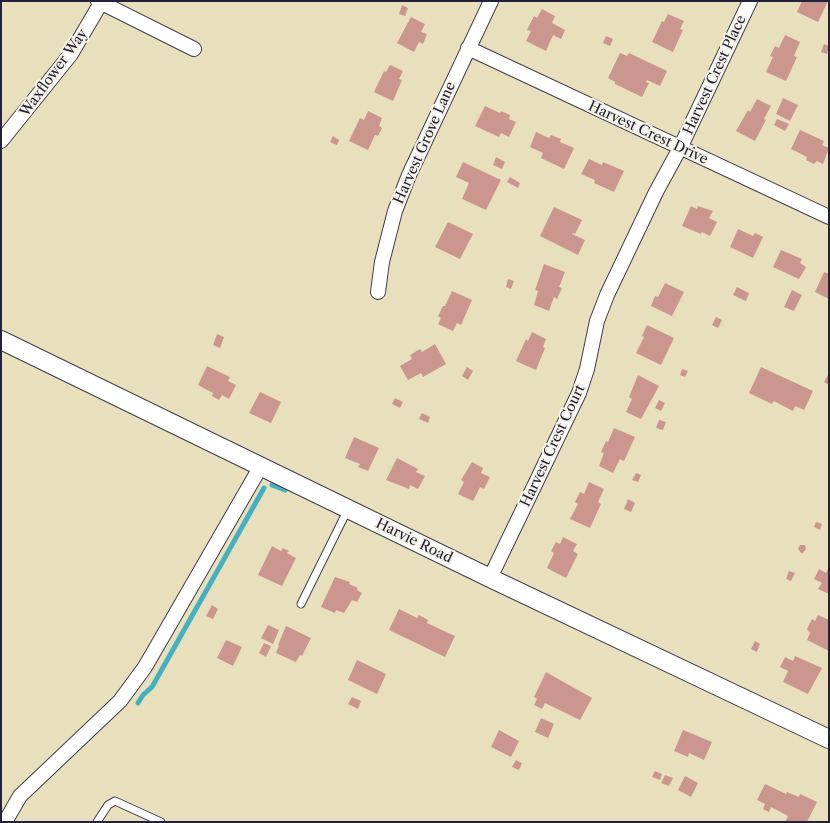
<!DOCTYPE html>
<style>
body{margin:0}
#map{position:relative;width:830px;height:823px;overflow:hidden;background:#e8e0bc;font-family:"Libre Caslon Text",serif}
canvas{display:block}
.frame{position:absolute;inset:0;border:2px solid #22223b;pointer-events:none}
</style>
<div id="map">
<canvas width="830" height="823"></canvas>
<div class="frame"></div>
</div>
<script>
const g = document.querySelector('canvas').getContext('2d');
g.lineJoin = 'round';
function toPath(rows) {
  const path = new Path2D();
  for (const r of rows) {
    path.moveTo(r[0], r[1]);
    for (let i = 2; i < r.length; i += 2) path.lineTo(r[i], r[i + 1]);
  }
  return path;
}
function stroke(path, color, width, dash) {
  g.strokeStyle = color;
  g.lineWidth = width;
  g.lineCap = dash ? 'butt' : 'round';
  g.setLineDash(dash || []);
  g.stroke(path);
}
function fill(path, color) {
  g.fillStyle = color;
  g.fill(path, 'evenodd');
}
function drawText(font, color, halo, rows, align = 'center') {
  g.font = font + ' "Libre Caslon Text",serif';
  g.lineWidth = 4;
  g.setLineDash([]);
  g.textBaseline = 'middle';
  g.strokeStyle = halo;
  g.fillStyle = color;
  for (const [text, x, y, turn = 0] of rows) {
    g.save();
    g.translate(x, y);
    g.rotate((+turn || 0) * Math.PI / 180);
    g.textAlign = isNaN(turn) ? turn : align;
    if (halo) g.strokeText(text, 0, 0);
    g.fillText(text, 0, 0);
    g.restore();
  }
}
stroke(toPath([
 [272,485,285,490],
 [138,703,143,695,152,687,264,488]
]), '#44b1c2', 5);
fill(toPath([
 [802,1,828,1,818,22,797,12],
 [402,5,408,8,405,16,399,14],
 [542,9,555,16,552,23,565,30,561,39,553,35,546,51,526,41,531,31,527,30,534,16,537,18],
 [668,14,684,21,680,29,683,30,673,52,652,42,662,21,664,22],
 [411,17,425,24,421,32,427,34,423,44,419,42,414,52,397,43],
 [785,35,800,42,794,56,797,57,786,81,766,72,773,57,770,56,775,46,779,48],
 [606,36,613,39,610,46,603,43],
 [824,44,829,46,827,54,821,52],
 [620,53,627,56,629,53,667,71,660,86,647,80,646,82,649,83,642,97,615,84,615,82,608,78],
 [390,65,403,71,399,79,402,80,393,101,374,92,384,71,386,72],
 [783,98,798,105,790,121,776,114],
 [757,99,771,106,764,119,766,120,755,141,736,131,748,110,750,112],
 [485,106,500,113,501,111,510,115,509,119,516,122,509,137,501,133,499,137,475,126],
 [368,111,382,118,379,126,382,128,378,136,375,135,368,150,349,141,360,118,364,120],
 [777,119,789,124,785,131,774,125],
 [800,130,824,141,822,145,829,148,823,164,817,161,814,164,806,160,807,157,791,149],
 [536,132,549,138,551,135,561,139,560,142,574,148,564,169,541,158,543,153,530,147],
 [333,136,339,140,337,145,330,142],
 [496,157,505,162,502,169,493,165],
 [589,159,602,165,603,162,624,171,614,192,594,183,595,180,581,174],
 [463,162,501,180,486,210,462,199,469,183,456,177],
 [510,177,520,183,518,188,507,182],
 [691,206,697,209,698,206,713,211,709,218,717,222,710,236,702,232,701,234,682,226],
 [554,207,582,220,575,234,573,233,572,234,585,240,578,255,540,236],
 [448,222,473,234,460,259,435,247],
 [738,229,753,236,755,233,763,237,753,258,730,247],
 [781,250,802,259,800,263,806,267,799,279,773,267],
 [544,264,565,272,559,287,562,288,557,299,554,297,549,311,534,305,538,291,535,290],
 [824,272,829,274,829,299,815,292],
 [508,279,514,281,511,289,506,287],
 [665,283,684,292,672,316,651,306,655,296,658,297],
 [737,287,749,293,746,301,733,295],
 [792,290,802,295,794,311,784,307],
 [452,291,472,300,461,325,457,323,453,331,438,324,441,318,438,316,443,306,445,306],
 [716,317,722,320,718,328,712,325],
 [647,325,674,338,661,365,636,353,644,337,642,336],
 [532,332,546,339,543,347,545,348,536,370,516,361,526,339,528,341],
 [217,334,224,337,220,348,213,345],
 [435,344,446,364,423,377,421,373,408,380,400,366,412,359,410,355,420,349,422,352],
 [207,366,230,377,228,381,236,385,229,399,222,395,219,400,212,396,213,393,198,385],
 [467,367,473,371,468,380,462,376],
 [761,367,813,391,804,410,795,406,793,411,774,401,772,404,749,393],
 [682,369,688,371,685,377,680,375],
 [829,373,829,385,824,382],
 [638,375,659,386,641,419,626,412,632,399,629,397],
 [260,392,281,402,271,423,249,413],
 [395,398,403,402,400,408,392,404],
 [659,400,665,403,661,411,655,408],
 [422,413,430,417,428,423,419,419],
 [659,420,666,422,663,430,656,428],
 [614,428,635,437,624,461,620,459,613,473,599,466,604,453,601,452,606,441,608,442],
 [354,437,379,448,368,471,358,467,360,464,345,458],
 [397,458,418,469,416,472,425,476,418,489,410,485,409,489,386,480],
 [472,462,483,468,481,473,490,477,484,489,480,487,473,501,458,494,464,482,461,480],
 [636,473,641,475,638,482,632,480],
 [589,482,604,489,598,502,601,504,590,528,570,519,578,504,575,502,580,492,584,494],
 [628,499,635,503,631,512,624,509],
 [816,522,822,524,820,530,814,527],
 [563,537,577,544,573,551,578,554,566,578,547,568,554,553,551,551,556,542,560,544],
 [800,545,805,545,806,549,803,553,801,553,798,549],
 [272,546,281,551,283,548,289,551,287,553,296,558,282,586,258,575],
 [829,567,829,594,818,589,822,583,814,579,819,569,826,573],
 [789,571,795,573,791,581,786,579],
 [335,577,350,582,349,584,358,588,357,590,362,593,357,602,352,600,344,613,336,610,335,613,321,607],
 [212,605,218,609,213,619,206,616],
 [399,609,417,618,419,615,428,620,427,623,455,636,445,657,389,630],
 [818,615,829,620,829,651,807,640,810,633,807,629,812,619,815,621],
 [268,625,279,630,273,644,261,638],
 [286,626,311,638,302,656,300,655,296,662,276,653,279,646,278,645],
 [226,640,242,647,233,666,217,658],
 [755,641,760,644,757,652,751,649],
 [264,643,271,646,266,657,259,653],
 [795,656,822,668,808,694,783,682,788,671,780,667,785,657,793,661],
 [357,660,386,674,377,694,348,680],
 [546,672,592,698,580,720,545,703,542,709,534,705,537,699,534,697],
 [352,697,361,701,358,709,348,704],
 [541,718,554,724,548,738,535,732],
 [499,730,519,741,511,757,491,747],
 [683,730,712,742,704,760,689,753,688,757,674,751],
 [516,760,522,763,519,770,512,767],
 [655,771,662,774,660,780,652,777],
 [665,775,673,778,669,786,661,783],
 [685,776,698,783,691,797,678,790],
 [765,784,786,794,787,792,799,797,800,794,817,802,807,822,785,822,788,816,771,807,769,812,763,809,765,804,757,800]
]), '#cb968e');
const service = toPath([
 [301,604,348,509],
 [97,822,108,805,115,801,161,822]
]);
const minor = toPath([
 [98,1,194,49],
 [468,48,829,217],
 [1,141,71,54,102,1],
 [378,292,382,262,395,211,409,175,491,1],
 [490,578,579,393,587,369,597,321,607,295,656,192,680,148,750,1],
 [5,822,20,796,120,701,145,667,261,466]
]);
const tertiary = toPath([
 [1,340,490,578,829,739]
]);
stroke(service, '#403e4e', 9);
stroke(minor, '#403e4e', 16);
stroke(tertiary, '#403e4e', 20);
stroke(service, '#fff', 7);
stroke(minor, '#fff', 14);
stroke(tertiary, '#fff', 18);
drawText('14px', '#22223b', '#f7f3e8', [
 ["Waxflower Way",54,73,-54],
 ["Harvest Crest Place",715,75,-65],
 ["Harvest Crest Drive",648,133,25],
 ["Harvest Grove Lane",425,143,-66],
 ["Harvest Crest Court",553,446,-65],
 ["Harvie Road",414,541,26]
]);
</script>
